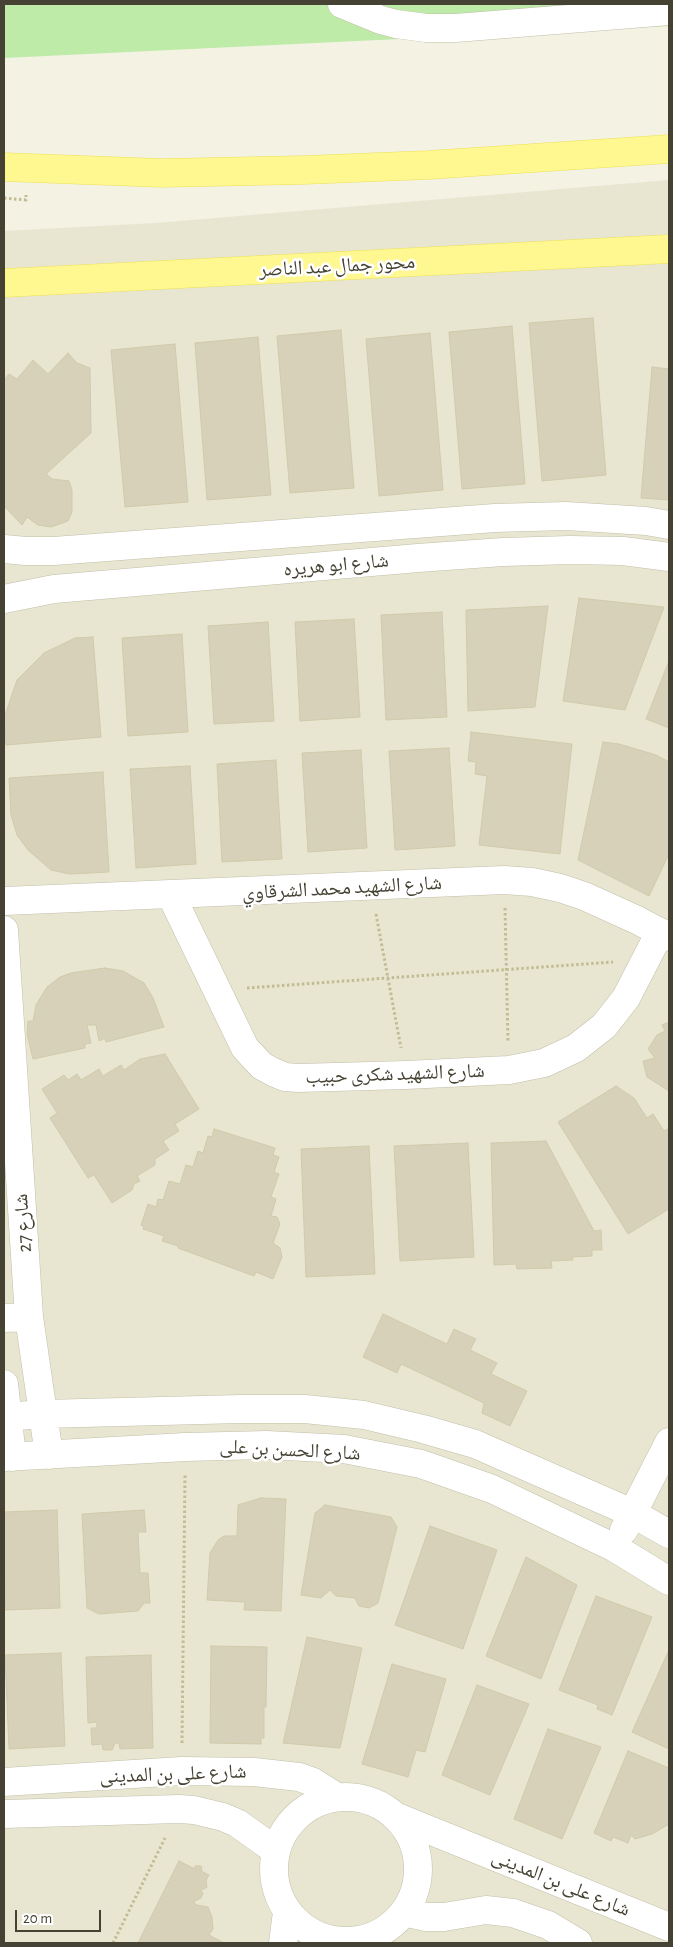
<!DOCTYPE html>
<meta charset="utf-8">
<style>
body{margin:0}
#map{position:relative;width:673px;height:1947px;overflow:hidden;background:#f3f2e3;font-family:"Alegreya Sans",sans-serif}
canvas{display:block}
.frame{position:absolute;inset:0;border:5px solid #464233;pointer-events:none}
.scale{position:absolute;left:15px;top:1910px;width:86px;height:22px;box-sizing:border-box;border:2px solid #464233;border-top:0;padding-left:6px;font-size:15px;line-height:18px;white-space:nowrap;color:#464233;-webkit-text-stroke:4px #fff;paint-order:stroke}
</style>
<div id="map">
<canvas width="673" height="1947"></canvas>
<div class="frame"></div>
<div class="scale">20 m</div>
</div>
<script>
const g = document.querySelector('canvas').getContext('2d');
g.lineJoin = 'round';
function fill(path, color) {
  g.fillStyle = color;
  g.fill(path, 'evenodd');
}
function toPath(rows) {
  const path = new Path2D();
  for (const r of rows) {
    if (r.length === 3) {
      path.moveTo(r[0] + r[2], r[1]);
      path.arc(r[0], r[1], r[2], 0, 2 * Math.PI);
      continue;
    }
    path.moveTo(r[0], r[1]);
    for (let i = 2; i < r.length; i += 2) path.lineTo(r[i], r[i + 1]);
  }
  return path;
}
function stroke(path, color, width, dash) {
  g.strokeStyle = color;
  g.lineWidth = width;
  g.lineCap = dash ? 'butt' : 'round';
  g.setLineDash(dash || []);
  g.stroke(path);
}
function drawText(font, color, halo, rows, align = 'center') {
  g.font = font + ' "Alegreya Sans","Noto Naskh Arabic",sans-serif';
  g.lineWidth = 5;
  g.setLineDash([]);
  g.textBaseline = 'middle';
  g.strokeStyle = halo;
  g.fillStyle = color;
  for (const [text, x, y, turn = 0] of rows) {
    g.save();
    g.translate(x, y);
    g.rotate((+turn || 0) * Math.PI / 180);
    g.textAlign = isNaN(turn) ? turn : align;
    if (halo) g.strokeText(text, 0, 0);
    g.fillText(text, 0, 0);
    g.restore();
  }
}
fill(toPath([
 [669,180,669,1943,4,1943,4,231,156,223]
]), '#e8e6d1');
fill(toPath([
 [4,4,669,4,669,26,4,58]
]), '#beeba8');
const building = toPath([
 [593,318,606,475,542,481,529,323,593,318],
 [512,326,525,484,462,489,449,332,512,326],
 [341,330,354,488,290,493,277,336,341,330],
 [430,333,443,490,379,496,366,339,430,333],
 [258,337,271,495,207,500,195,343,258,337],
 [175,344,188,502,125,507,111,350,175,344],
 [68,353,77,363,90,368,91,433,46,474,52,479,69,481,72,490,72,512,68,521,51,527,38,525,27,517,22,525,4,506,4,380,9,374,17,379,33,360,48,374,68,353],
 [652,367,669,369,669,500,641,498,652,367],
 [579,598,664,607,625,710,563,701,579,598],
 [548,606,535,707,468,711,466,610,548,606],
 [442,612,447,717,386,720,381,615,442,612],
 [354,619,360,717,300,721,295,622,354,619],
 [268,622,274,721,214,724,208,626,268,622],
 [182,634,188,732,128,736,122,638,182,634],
 [93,637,101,737,6,745,4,718,17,680,44,653,75,638,93,637],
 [669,661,669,728,646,719,669,661],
 [471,732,572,744,560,854,479,845,487,776,475,774,476,762,468,761,471,732],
 [603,742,619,744,656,755,669,762,669,854,649,896,578,860,603,742],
 [449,748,455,846,395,850,389,751,449,748],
 [361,750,367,848,308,852,302,753,361,750],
 [276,760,282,859,222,862,217,764,276,760],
 [190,766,196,864,136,868,130,769,190,766],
 [103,772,109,872,70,874,51,870,28,850,17,835,11,815,9,778,103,772],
 [105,968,123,971,144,983,153,998,164,1027,106,1042,105,1038,99,1041,96,1025,87,1025,91,1043,85,1044,85,1048,33,1059,27,1034,28,1021,33,1021,36,1005,47,987,60,977,71,973,105,968],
 [669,1022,669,1091,647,1077,643,1061,655,1058,648,1049,657,1035,665,1031,662,1025,669,1022],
 [165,1054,199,1109,175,1124,179,1131,163,1141,169,1150,155,1159,155,1165,137,1176,140,1181,134,1184,132,1190,112,1203,94,1175,88,1178,50,1118,57,1113,42,1089,64,1075,68,1080,77,1074,81,1080,99,1069,103,1076,121,1065,124,1070,140,1059,165,1054],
 [616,1086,634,1098,647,1118,653,1114,664,1131,669,1128,669,1209,628,1234,558,1122,616,1086],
 [214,1129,275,1148,273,1155,279,1157,274,1172,279,1174,271,1197,276,1199,271,1216,277,1217,280,1224,273,1243,280,1248,282,1257,273,1279,256,1272,254,1276,178,1248,178,1246,162,1241,164,1236,143,1229,144,1226,141,1225,148,1204,156,1207,158,1199,163,1200,169,1181,180,1184,186,1165,193,1167,198,1151,203,1153,208,1136,212,1137,214,1129],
 [546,1141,594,1231,601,1230,602,1250,592,1250,592,1256,572,1257,573,1260,551,1261,552,1268,517,1269,516,1264,494,1265,491,1143,546,1141],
 [468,1143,474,1257,400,1261,394,1146,468,1143],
 [369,1146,375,1274,306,1277,301,1149,369,1146],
 [383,1314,447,1344,454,1329,476,1339,470,1350,497,1363,491,1374,527,1391,510,1426,482,1413,484,1403,401,1364,397,1373,363,1357,383,1314],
 [261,1498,286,1499,281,1611,244,1610,245,1602,207,1600,210,1553,218,1540,224,1536,237,1536,238,1505,261,1498],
 [325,1505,391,1517,397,1527,378,1603,369,1608,359,1606,355,1598,336,1596,330,1590,321,1598,301,1595,315,1513,325,1505],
 [57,1510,60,1608,5,1610,4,1512,57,1510],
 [144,1510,146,1532,138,1532,140,1573,148,1573,150,1603,144,1603,138,1611,99,1614,87,1608,82,1514,144,1510],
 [430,1526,497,1550,463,1649,395,1625,430,1526],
 [526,1557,577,1585,541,1679,486,1656,526,1557],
 [596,1596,652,1617,612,1715,597,1709,598,1705,559,1690,596,1596],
 [307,1637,362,1648,340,1748,283,1743,307,1637],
 [211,1646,267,1647,266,1707,264,1707,264,1738,261,1738,261,1744,210,1743,211,1646],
 [669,1650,669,1749,632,1732,669,1650],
 [61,1653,65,1746,9,1749,5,1655,61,1653],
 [151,1655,153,1748,120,1749,119,1743,115,1743,112,1750,103,1750,102,1744,92,1745,91,1728,97,1728,97,1722,88,1723,86,1657,151,1655],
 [392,1664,446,1679,425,1752,416,1750,408,1777,362,1764,392,1664],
 [477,1685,529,1704,490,1795,442,1775,477,1685],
 [548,1729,601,1747,562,1839,514,1819,548,1729],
 [628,1751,669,1768,669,1824,652,1834,635,1839,631,1835,628,1843,613,1837,611,1841,594,1833,628,1751],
 [179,1861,195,1869,195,1866,201,1866,202,1868,201,1871,209,1875,206,1880,207,1887,200,1891,203,1893,201,1898,193,1902,197,1905,208,1907,212,1917,213,1929,209,1935,224,1943,138,1943,179,1861]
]);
fill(building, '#d6d1b8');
stroke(building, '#d1cbab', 1);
const minor = toPath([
 [342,4,381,20,396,24,426,28,456,28,669,11],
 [4,549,26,551,54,551,495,518,566,516,646,521,669,525],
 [4,599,54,589,418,558,503,552,570,550,623,551,669,557],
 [171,895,245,1048,262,1066,273,1072,285,1077,298,1078,406,1075,509,1070,544,1063,576,1048,604,1026,626,998,660,932],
 [4,901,504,880,532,882,560,888,584,896,637,920,669,937],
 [4,930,29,1317,49,1455],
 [4,1318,29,1317],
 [4,1384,12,1457],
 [4,1417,43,1414,241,1409,305,1409,364,1415,423,1429,475,1444,632,1513,669,1534],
 [4,1457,185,1447,267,1445,344,1449,421,1464,492,1489,615,1548,669,1581],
 [624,1530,669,1442],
 [4,1782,182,1771,254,1772,299,1777,313,1782,337,1797],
 [346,1869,72],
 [4,1814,179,1809,194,1810,223,1817,237,1823,275,1850],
 [397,1817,669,1927],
 [404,1912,426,1917,444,1917,486,1910,513,1913,548,1925,578,1943],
 [283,1943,287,1912]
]);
const major = toPath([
 [4,167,162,173,304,170,428,165,669,149],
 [4,283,669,249]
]);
stroke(minor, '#c2bfa8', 29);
stroke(major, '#ede158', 29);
stroke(toPath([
 [4,198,26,200,26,195],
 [505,908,508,1042],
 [376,914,401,1048],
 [247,988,613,962],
 [182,1743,185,1475],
 [113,1943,165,1838]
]), '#c2bc95', 3, [2.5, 2.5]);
stroke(minor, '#fff', 28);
stroke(major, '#fff891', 28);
drawText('20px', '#464233', '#fff', [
 ["محور جمال عبد الناصر",337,266,-3],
 ["شارع ابو هريره",336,565,-5],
 ["شارع الشهيد محمد الشرقاوي",342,888,-3],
 ["شارع الشهيد شكرى حبيب",395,1074,-2],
 ["شارع 27",23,1223,-94],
 ["شارع الحسن بن على",290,1450,3],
 ["شارع على بن المدينى",173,1774,-2],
 ["شارع على بن المدينى",561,1883,22]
]);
</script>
